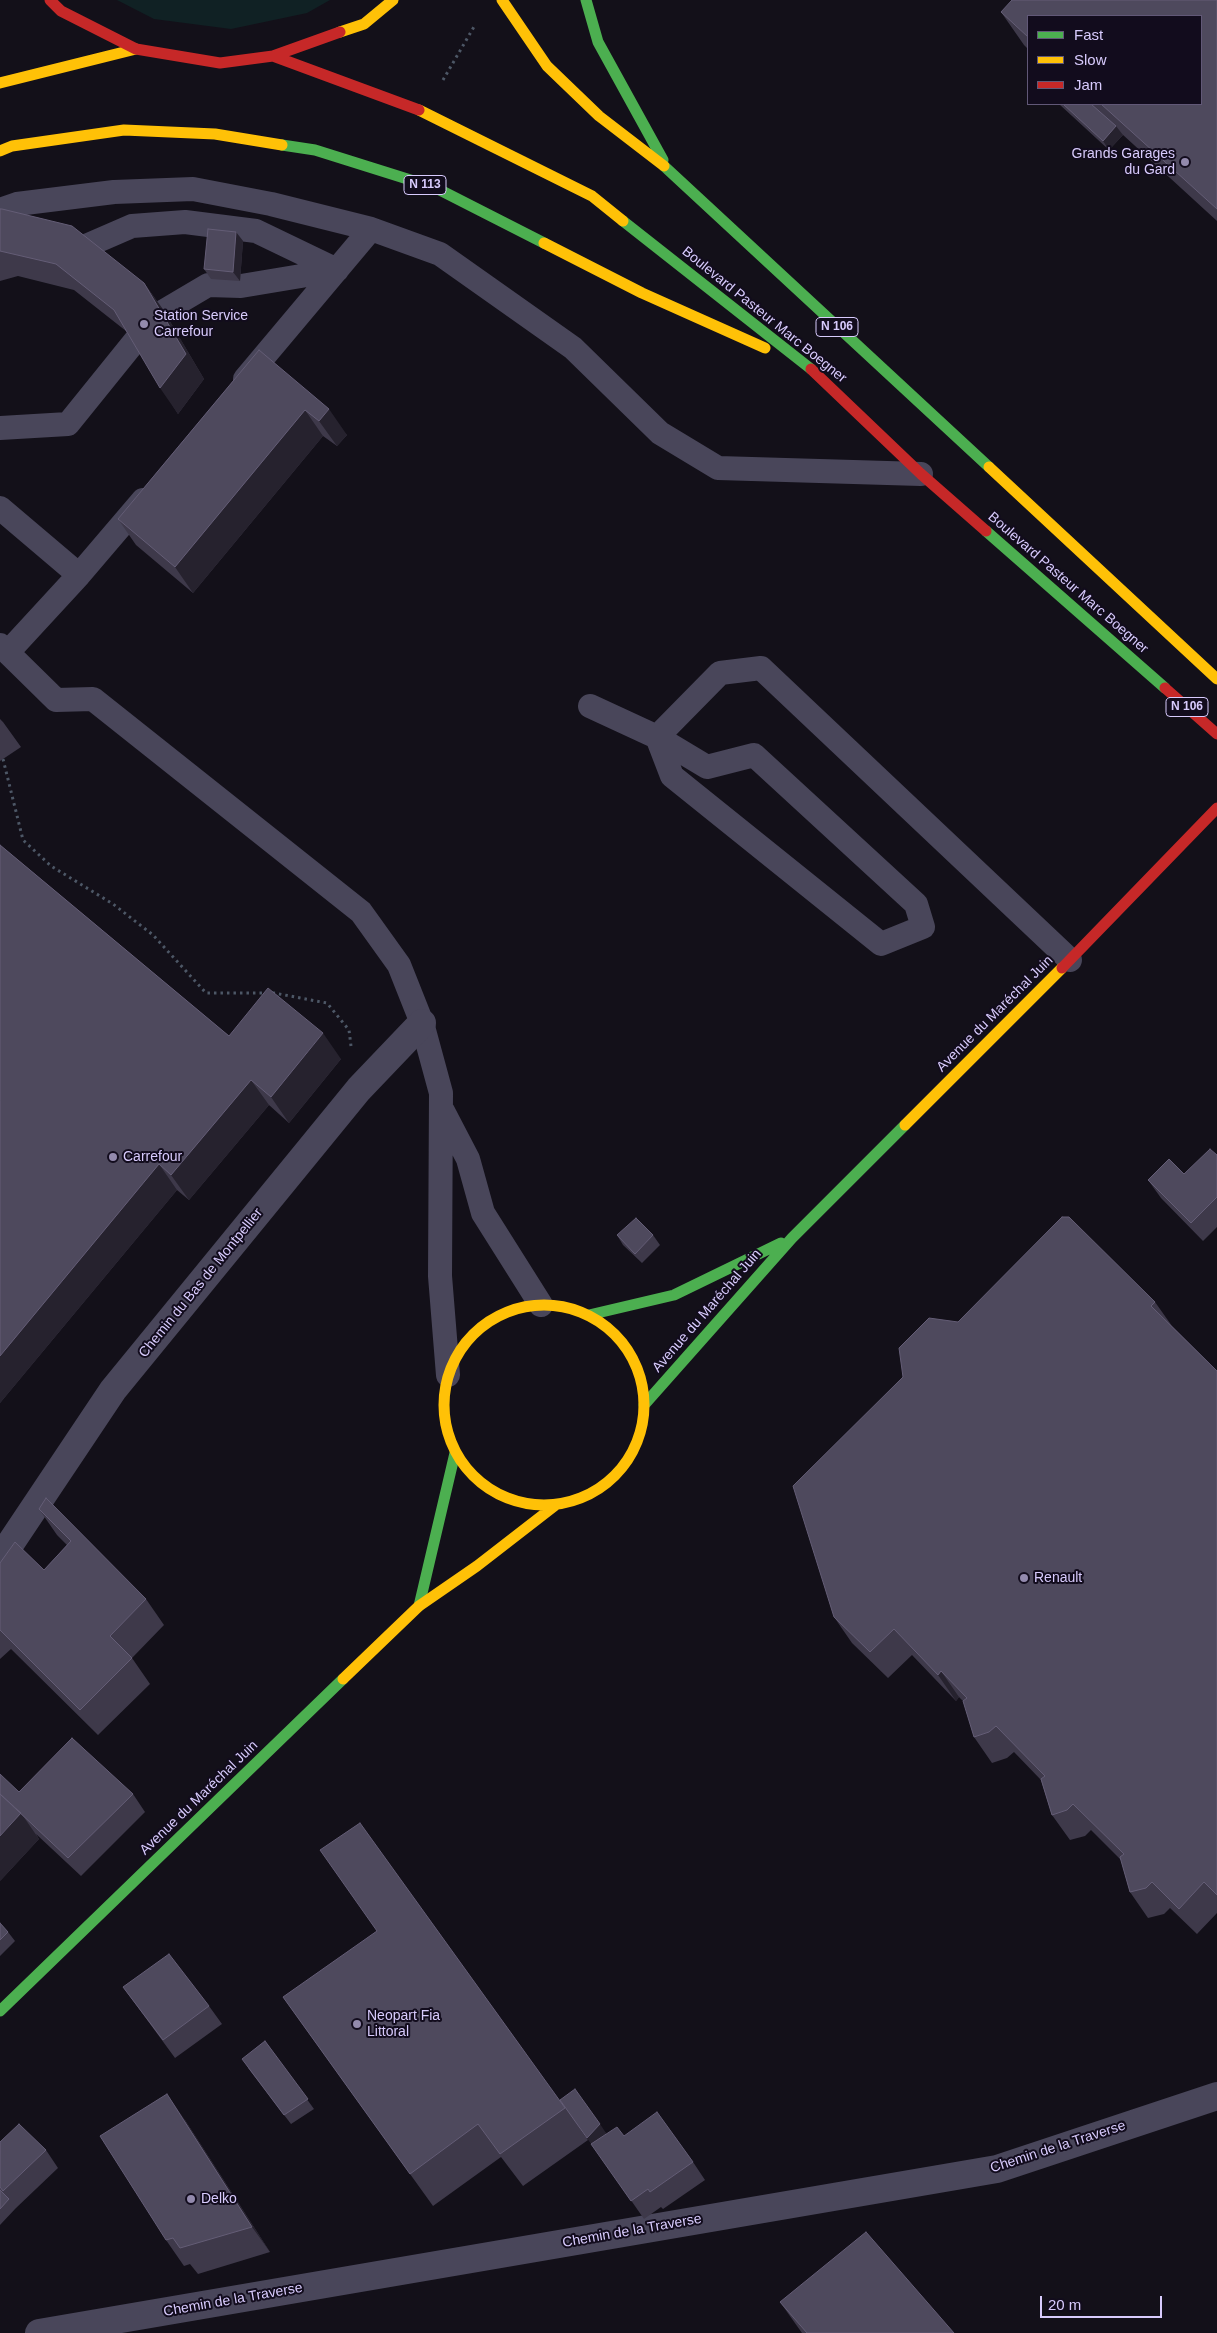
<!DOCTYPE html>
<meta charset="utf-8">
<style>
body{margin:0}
#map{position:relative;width:1217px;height:2333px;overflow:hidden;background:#131019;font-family:Helvetica,sans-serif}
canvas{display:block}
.legend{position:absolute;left:1027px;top:15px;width:175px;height:90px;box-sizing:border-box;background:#120c1d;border:1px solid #615877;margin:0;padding:6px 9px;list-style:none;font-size:15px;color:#d8cbfd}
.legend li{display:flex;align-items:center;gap:10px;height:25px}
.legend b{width:25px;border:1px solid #615877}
.scale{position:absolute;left:1040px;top:2296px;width:122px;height:22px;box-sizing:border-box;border:2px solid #d8cbfd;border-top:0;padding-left:6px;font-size:15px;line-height:18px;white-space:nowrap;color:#d8cbfd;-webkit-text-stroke:4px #120c1d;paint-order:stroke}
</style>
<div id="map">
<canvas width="1217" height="2333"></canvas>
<ul class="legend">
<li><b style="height:6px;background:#4caf50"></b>Fast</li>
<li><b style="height:6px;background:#ffc107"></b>Slow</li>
<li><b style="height:6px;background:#c62828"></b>Jam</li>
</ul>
<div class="scale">20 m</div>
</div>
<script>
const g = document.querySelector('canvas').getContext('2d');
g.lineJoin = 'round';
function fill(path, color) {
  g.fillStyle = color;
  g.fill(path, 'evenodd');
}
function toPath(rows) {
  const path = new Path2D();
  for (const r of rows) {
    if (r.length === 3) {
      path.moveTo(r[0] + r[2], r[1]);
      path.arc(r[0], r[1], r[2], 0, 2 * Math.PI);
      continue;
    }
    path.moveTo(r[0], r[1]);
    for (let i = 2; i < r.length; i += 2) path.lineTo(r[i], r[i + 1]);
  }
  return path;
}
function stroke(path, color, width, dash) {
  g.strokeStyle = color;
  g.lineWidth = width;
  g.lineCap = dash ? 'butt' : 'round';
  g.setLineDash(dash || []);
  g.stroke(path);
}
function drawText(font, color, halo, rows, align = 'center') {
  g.font = font + ' Helvetica,sans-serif';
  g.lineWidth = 4;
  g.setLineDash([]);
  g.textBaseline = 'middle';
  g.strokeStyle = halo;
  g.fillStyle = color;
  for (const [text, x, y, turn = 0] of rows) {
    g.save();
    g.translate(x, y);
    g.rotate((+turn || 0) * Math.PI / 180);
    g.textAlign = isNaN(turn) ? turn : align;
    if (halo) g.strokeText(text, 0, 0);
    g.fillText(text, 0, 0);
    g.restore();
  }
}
fill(toPath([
 [117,0,330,0,307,13,231,29,154,19]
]), '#102124');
stroke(toPath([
 [443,80,475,25],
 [3,759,23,840,51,866,113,904,153,935,206,993,274,993,327,1003,349,1030,351,1046]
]), '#4d5766', 3, [2.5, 4]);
stroke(toPath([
 [0,210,17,204,114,192,193,189,271,204,371,229,440,254,573,348,660,433,718,468,921,474],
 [79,249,132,226,185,222,256,231,337,270],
 [164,311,208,285,241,286,337,270],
 [245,379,371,229],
 [0,428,68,424,135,341],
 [0,508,79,575],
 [0,645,56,700,93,699,361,912,399,965,422,1023,441,1093,440,1276,448,1375],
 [8,652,79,575,143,500],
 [590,706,657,737,720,673,761,668,1070,960],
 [657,737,707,767,754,755,916,904,923,927,881,944,672,776,657,737],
 [443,1111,468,1159,483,1213,541,1305]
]), '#49465a', 24);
stroke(toPath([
 [0,1559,113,1390,359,1089,422,1023],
 [39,2333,997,2169,1217,2096]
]), '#49465a', 28);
stroke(toPath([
 [586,0,598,42,663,160],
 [282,145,315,150,436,188,544,243],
 [664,166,989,467],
 [623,221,811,369],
 [986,531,1165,688],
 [589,1315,674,1295,781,1243],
 [644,1405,792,1238,905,1125],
 [419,1606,455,1453],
 [0,2011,343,1679]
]), '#4caf50', 11);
stroke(toPath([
 [502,0,547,66,599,116,664,166],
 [340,32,364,24,393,0],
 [0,83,136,49],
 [419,110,592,196,623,221],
 [0,151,12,146,124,130,215,134,282,145],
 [544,243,642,293,765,348],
 [989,467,1217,679],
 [905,1125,1062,968],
 [544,1405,100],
 [343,1679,419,1606,477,1566,557,1504]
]), '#ffc107', 11);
stroke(toPath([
 [50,0,61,11,136,49,220,63,273,56,340,32],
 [273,56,419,110],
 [811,369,921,474,986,531],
 [1165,688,1217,734],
 [1062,968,1217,808]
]), '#c62828', 11);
fill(toPath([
 [1217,0,1217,221,1122,134,1123,135,1109,150,1059,104,1201,104,1028,16,1028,49,1024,45,1001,12],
 [0,209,144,283,162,308,204,379,178,414,126,331,74,290,18,276,0,281],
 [236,232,243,241,240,281,211,279,204,269],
 [259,350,347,435,337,446,323,436,193,593,136,545,118,519],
 [0,719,3,722,21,747,0,761],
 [0,845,229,1036,341,1059,289,1123,269,1105,189,1200,177,1190,0,1403],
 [1217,1155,1217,1227,1203,1241,1161,1198,1148,1180,1184,1174],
 [617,1235,653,1235,660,1245,642,1263,623,1245],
 [1155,1302,1172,1326,1217,1371,1217,1913,1197,1934,1170,1908,1164,1914,1148,1918,1130,1892,1121,1860,1091,1830,1085,1836,1070,1840,1052,1815,1041,1780,1014,1752,1007,1758,992,1763,974,1737,964,1702,959,1697,956,1701,912,1655,888,1678,852,1643,834,1617,958,1322],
 [39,1509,146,1599,164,1625,132,1658,150,1684,98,1735,11,1649,0,1659,0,1563,44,1570,67,1545,57,1535],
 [19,1792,133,1794,145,1812,81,1876,36,1834,39,1839,0,1881],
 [0,1923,8,1932,15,1941,0,1956],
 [123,1987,209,2006,222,2024,175,2058],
 [283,1997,560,2100,606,2133,603,2136,624,2136,693,2162,705,2180,663,2209,661,2207,644,2219,594,2147,578,2126,588,2140,523,2186,501,2157,433,2206],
 [265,2041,314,2109,291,2124,248,2068],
 [185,2120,270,2252,198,2274,190,2264,184,2266,166,2240],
 [0,2142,46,2150,58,2168,16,2208,0,2225],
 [780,2302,954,2333,802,2333]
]), '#3e394a');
fill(toPath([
 [1116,126,1123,135,1109,150,1103,141],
 [236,232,243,241,240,281,233,272],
 [144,283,162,308,204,379,178,414,160,388],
 [329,409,347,435,337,446,319,421],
 [305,410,323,436,193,593,175,567],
 [323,1033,341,1059,289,1123,271,1097],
 [251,1080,269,1105,189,1200,171,1175],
 [159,1164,177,1190,0,1403,0,1356],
 [941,1671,959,1697,956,1701,938,1675],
 [21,1813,39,1839,0,1881,0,1836],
 [167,2094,185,2120,270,2252,252,2227],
 [600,2124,606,2133,594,2148,587,2138]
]), '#26222e');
const building = toPath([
 [1012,0,1217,0,1217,209,1101,104,1201,104,1201,16,1028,16,1028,37,1001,12,1012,0],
 [1063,104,1091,104,1116,126,1103,141,1063,104],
 [0,209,2,209,72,226,144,283,186,354,160,388,114,310,56,264,0,251,0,209],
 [208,229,236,232,233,272,204,269,208,229],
 [259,350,329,409,319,421,305,410,175,567,118,519,259,350],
 [0,845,229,1036,268,988,323,1033,271,1097,251,1080,171,1175,159,1164,0,1356,0,845],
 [1210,1149,1217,1155,1217,1197,1191,1223,1148,1180,1169,1159,1184,1174,1210,1149],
 [1062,1217,1069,1217,1155,1302,1151,1306,1217,1371,1217,1895,1204,1882,1179,1909,1152,1882,1146,1888,1130,1892,1120,1857,1124,1854,1073,1804,1067,1810,1052,1815,1041,1779,1045,1776,996,1726,989,1732,974,1737,963,1701,967,1698,941,1671,938,1675,894,1629,870,1652,834,1617,793,1486,903,1377,899,1348,929,1318,958,1322,1062,1217],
 [636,1218,653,1235,635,1254,617,1235,636,1218],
 [46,1498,146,1599,110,1636,132,1658,80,1710,0,1630,0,1563,15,1542,44,1570,71,1541,39,1509,46,1498],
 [72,1738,133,1794,68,1858,0,1794,0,1774,19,1792,72,1738],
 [0,1794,21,1813,0,1836,0,1794],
 [360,1823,565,2108,500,2154,478,2124,410,2174,283,1997,377,1931,320,1850,360,1823],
 [0,1923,8,1932,0,1940,0,1923],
 [169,1954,209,2006,163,2040,123,1987,169,1954],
 [265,2041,308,2099,284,2115,242,2059,265,2041],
 [575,2089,600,2124,587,2138,560,2100,575,2089],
 [167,2094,252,2227,180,2248,173,2238,166,2240,100,2136,167,2094],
 [657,2112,693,2162,650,2192,648,2189,631,2201,591,2144,617,2127,624,2136,657,2112],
 [19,2124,46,2150,3,2191,0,2187,0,2142,19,2124],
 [0,2190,9,2199,0,2209,0,2190],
 [866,2232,954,2333,807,2333,780,2302,866,2232]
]);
fill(building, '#4e495d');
stroke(building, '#645d76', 1);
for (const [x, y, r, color] of [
 [1185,162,5,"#938aad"],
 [144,324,5,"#938aad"],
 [113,1157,5,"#938aad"],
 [1024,1578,5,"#938aad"],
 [357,2024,5,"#938aad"],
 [191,2199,5,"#938aad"]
]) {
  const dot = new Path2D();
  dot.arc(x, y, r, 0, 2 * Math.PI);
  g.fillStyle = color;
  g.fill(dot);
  stroke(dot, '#120c1d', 2);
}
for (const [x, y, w] of [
 [425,185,42],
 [837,327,42],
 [1187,707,42]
]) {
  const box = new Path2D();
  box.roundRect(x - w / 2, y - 9.5, w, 19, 4);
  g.fillStyle = '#120c1d';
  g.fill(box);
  stroke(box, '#d8cbfd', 1);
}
drawText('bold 12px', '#d8cbfd', null, [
 ["N 113",425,185],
 ["N 106",837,327],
 ["N 106",1187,707]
]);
drawText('14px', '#d8cbfd', '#120c1d', [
 ["Grands Garages",1175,154,"right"],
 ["du Gard",1175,170,"right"],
 ["Station Service",154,316],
 ["Carrefour",154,332],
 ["Carrefour",123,1157],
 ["Renault",1034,1578],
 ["Neopart Fia",367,2016],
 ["Littoral",367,2032],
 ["Delko",201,2199]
], 'left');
drawText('14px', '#d8cbfd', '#120c1d', [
 ["Boulevard Pasteur Marc Boegner",764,315,39],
 ["Boulevard Pasteur Marc Boegner",1068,583,41],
 ["Avenue du Maréchal Juin",995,1014,-45],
 ["Chemin du Bas de Montpellier",201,1283,-51],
 ["Avenue du Maréchal Juin",707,1311,-49],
 ["Avenue du Maréchal Juin",199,1798,-44],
 ["Chemin de la Traverse",1058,2147,-18],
 ["Chemin de la Traverse",632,2231,-10],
 ["Chemin de la Traverse",233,2300,-10]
]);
</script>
